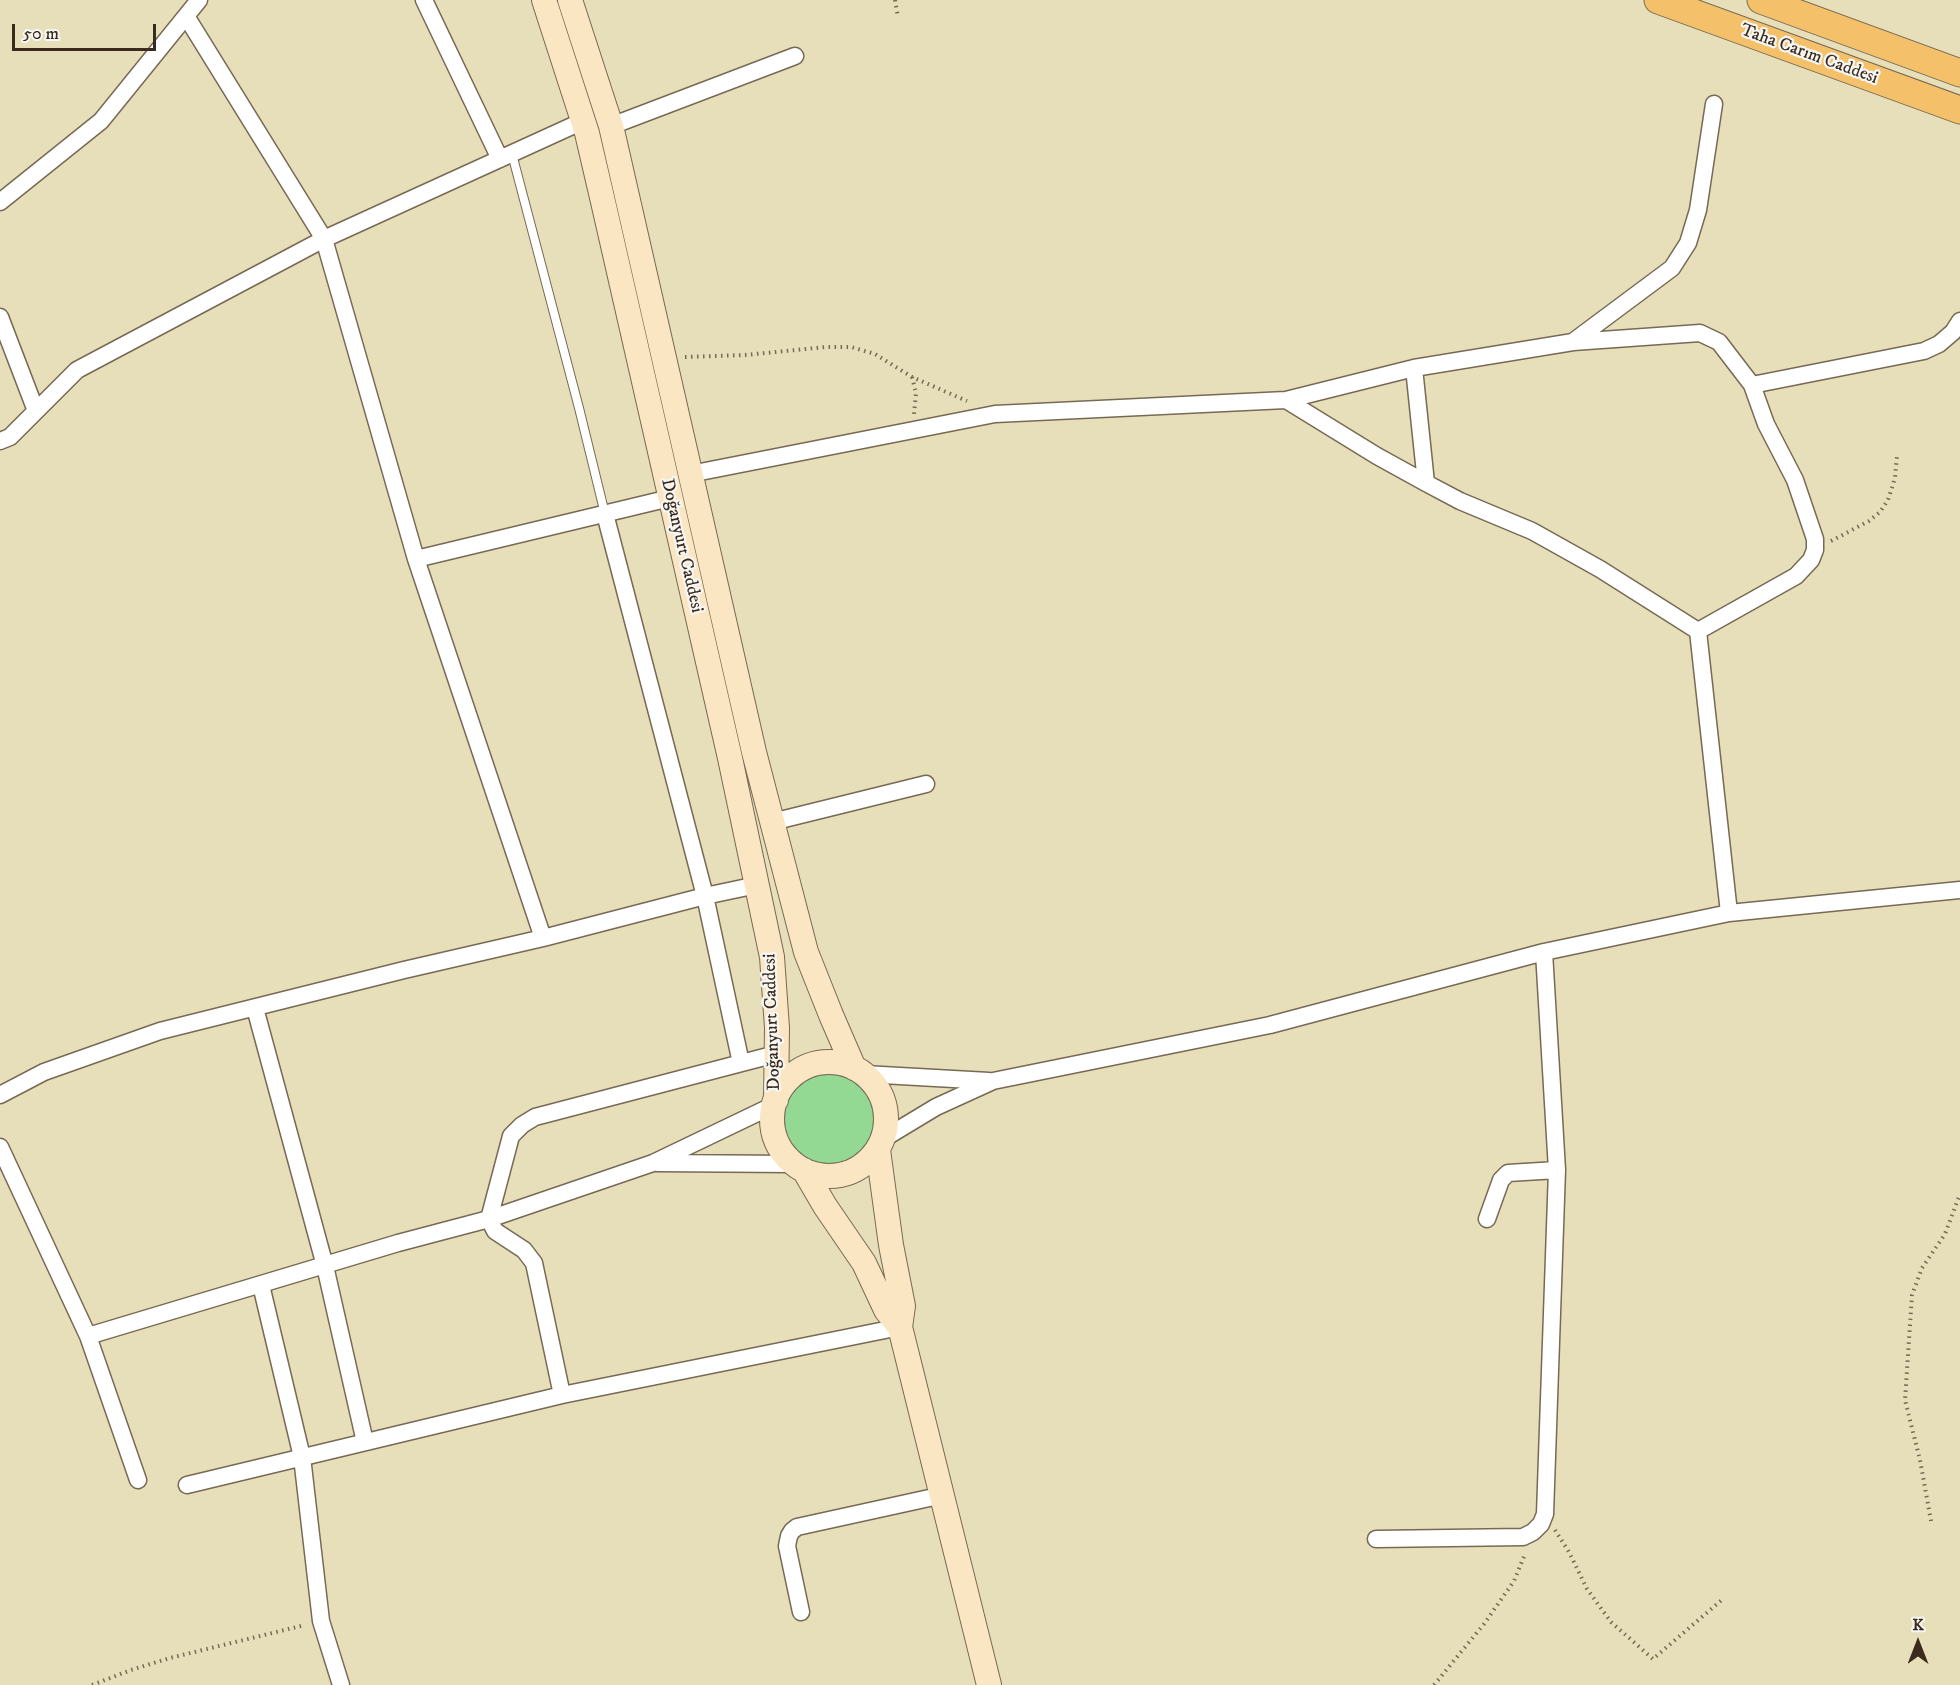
<!DOCTYPE html>
<meta charset="utf-8">
<style>
body{margin:0}
#map{position:relative;width:1960px;height:1685px;overflow:hidden;background:#e7dfb9;font-family:"IM FELL DW Pica",serif}
canvas{display:block}
.north{position:absolute;left:1888px;top:1613px;width:60px;height:60px;-webkit-text-stroke:4px #f6f6f2;paint-order:stroke;rotate:0deg;font-size:16px;font-weight:700;line-height:24px;text-align:center;color:#3b2a1e}
.north::after{content:'';display:block;margin:auto;width:21px;height:27px;background:#3b2a1e;clip-path:polygon(50% 0,100% 100%,50% 72%,0 100%)}
.scale{position:absolute;left:12px;top:24px;width:144px;height:27px;box-sizing:border-box;border:3px solid #3b2a1e;border-top:0;padding-left:8px;font-size:18px;line-height:21px;white-space:nowrap;color:#3b2a1e;-webkit-text-stroke:4px #f6f6f2;paint-order:stroke}
</style>
<div id="map">
<canvas width="1960" height="1685"></canvas>
<div class="north">K</div>
<div class="scale">50 m</div>
</div>
<script>
const g = document.querySelector('canvas').getContext('2d');
g.lineJoin = 'round';
function fill(path, color) {
  g.fillStyle = color;
  g.fill(path, 'evenodd');
}
function toPath(rows) {
  const path = new Path2D();
  for (const r of rows) {
    if (r.length === 3) {
      path.moveTo(r[0] + r[2], r[1]);
      path.arc(r[0], r[1], r[2], 0, 2 * Math.PI);
      continue;
    }
    path.moveTo(r[0], r[1]);
    for (let i = 2; i < r.length; i += 2) path.lineTo(r[i], r[i + 1]);
  }
  return path;
}
function stroke(path, color, width, dash) {
  g.strokeStyle = color;
  g.lineWidth = width;
  g.lineCap = dash ? 'butt' : 'round';
  g.setLineDash(dash || []);
  g.stroke(path);
}
function drawText(font, color, halo, rows, align = 'center') {
  g.font = font + ' "IM FELL DW Pica",serif';
  g.lineWidth = 4.5;
  g.setLineDash([]);
  g.textBaseline = 'middle';
  g.strokeStyle = halo;
  g.fillStyle = color;
  for (const [text, x, y, turn = 0] of rows) {
    g.save();
    g.translate(x, y);
    g.rotate((+turn || 0) * Math.PI / 180);
    g.textAlign = isNaN(turn) ? turn : align;
    if (halo) g.strokeText(text, 0, 0);
    g.fillText(text, 0, 0);
    g.restore();
  }
}
fill(toPath([
 [829,1119,47]
]), '#93d993');
const lane = toPath([
 [512,154,579,408,605,514]
]);
const street = toPath([
 [424,0,500,159],
 [186,16,324,239,416,559,543,938],
 [611,126,795,56],
 [0,202,101,121,199,0],
 [0,317,36,411],
 [1574,341,1672,268,1688,243,1698,210,1714,104],
 [1414,368,1426,483],
 [1752,385,1924,351,1939,344,1953,332,1960,321],
 [1286,400,1377,456,1426,483,1460,501,1532,531,1600,569,1698,631],
 [0,441,10,437,77,370,324,239,583,121],
 [690,474,995,414,1286,400,1414,368,1573,342,1700,333,1719,342,1752,385,1766,424,1795,480,1815,539,1815,550,1811,560,1796,576,1698,631],
 [605,514,705,896,741,1063],
 [416,559,670,498],
 [1698,631,1729,913],
 [772,822,926,784],
 [255,1008,325,1266,365,1442],
 [864,1074,989,1081],
 [0,1095,44,1072,160,1031,404,970,543,938,705,896,757,885],
 [883,1139,936,1107,993,1081,1270,1025,1544,952,1729,913,1960,890],
 [0,1147,88,1336,138,1480],
 [657,1163,794,1164],
 [1487,1219,1501,1180,1508,1173,1557,1170],
 [261,1285,302,1457,321,1621,341,1685],
 [88,1336,398,1243,489,1219,653,1163,774,1105],
 [562,1395,534,1263,524,1250,495,1231,489,1219,511,1136,522,1125,535,1117,776,1054],
 [187,1485,562,1395,900,1327],
 [1376,1539,1523,1537,1533,1532,1541,1524,1545,1514,1557,1170,1544,952],
 [801,1612,787,1546,789,1536,792,1531,797,1527,943,1495]
]);
const secondary = toPath([
 [544,0,587,133,604,206,730,758,772,957,777,1028,776,1100],
 [570,0,611,126,754,752,806,952,831,1015,854,1068],
 [829,1119,57],
 [878,1150,891,1245,903,1306,900,1327,989,1685],
 [804,1170,825,1206,864,1263,886,1310,900,1327]
]);
const primary = toPath([
 [1658,0,1960,110],
 [1761,0,1960,73]
]);
stroke(lane, '#776954', 10);
stroke(street, '#776954', 19);
stroke(secondary, '#776954', 26);
stroke(primary, '#776954', 29);
stroke(toPath([
 [895,0,898,17],
 [685,357,745,355,826,347,851,347,875,354,912,377,967,401],
 [912,377,916,393,914,414],
 [1831,541,1869,521,1880,512,1888,500,1895,478,1897,456],
 [1931,1521,1920,1460,1905,1400,1912,1295,1922,1268,1945,1234,1960,1194],
 [1555,1530,1569,1552,1587,1589,1611,1622,1653,1659,1724,1598],
 [92,1685,131,1670,170,1658,305,1625],
 [1434,1685,1484,1624,1514,1581,1525,1554]
]), '#776954', 4, [1.5, 4.5]);
stroke(lane, '#fff', 8);
stroke(street, '#fff', 16);
stroke(secondary, '#fbe6c3', 24);
stroke(primary, '#f4c16a', 27);
drawText('18px', '#3b2a1e', '#f6f6f2', [
 ["Taha Carım Caddesi",1809,55,20],
 ["Doğanyurt Caddesi",681,546,77],
 ["Doğanyurt Caddesi",773,1022,-92]
]);
</script>
